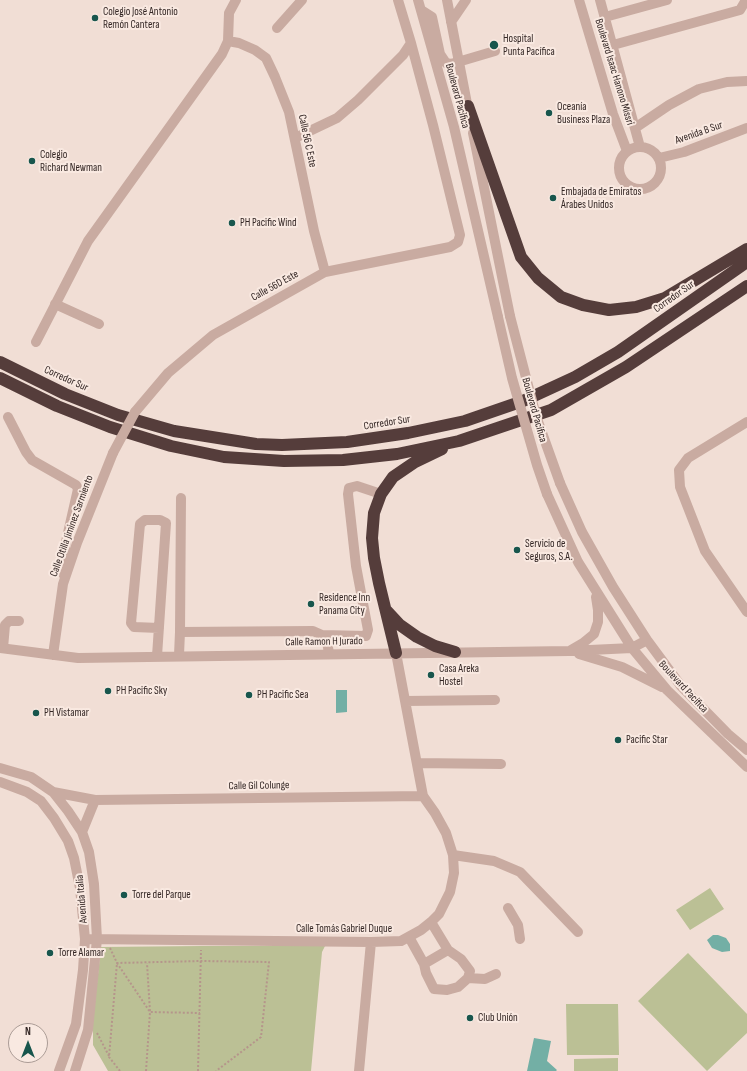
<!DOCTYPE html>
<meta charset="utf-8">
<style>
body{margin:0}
#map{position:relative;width:747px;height:1071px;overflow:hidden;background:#f1ded5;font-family:"Sofia Sans Condensed",sans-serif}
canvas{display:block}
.north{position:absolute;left:8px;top:1023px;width:40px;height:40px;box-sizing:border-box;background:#f9e9e1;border:1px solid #aa9b95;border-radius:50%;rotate:0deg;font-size:11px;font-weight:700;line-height:16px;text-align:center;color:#332624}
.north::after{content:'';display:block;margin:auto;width:14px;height:18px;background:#18564d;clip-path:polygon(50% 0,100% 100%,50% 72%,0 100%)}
</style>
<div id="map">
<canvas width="747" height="1071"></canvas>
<div class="north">N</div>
</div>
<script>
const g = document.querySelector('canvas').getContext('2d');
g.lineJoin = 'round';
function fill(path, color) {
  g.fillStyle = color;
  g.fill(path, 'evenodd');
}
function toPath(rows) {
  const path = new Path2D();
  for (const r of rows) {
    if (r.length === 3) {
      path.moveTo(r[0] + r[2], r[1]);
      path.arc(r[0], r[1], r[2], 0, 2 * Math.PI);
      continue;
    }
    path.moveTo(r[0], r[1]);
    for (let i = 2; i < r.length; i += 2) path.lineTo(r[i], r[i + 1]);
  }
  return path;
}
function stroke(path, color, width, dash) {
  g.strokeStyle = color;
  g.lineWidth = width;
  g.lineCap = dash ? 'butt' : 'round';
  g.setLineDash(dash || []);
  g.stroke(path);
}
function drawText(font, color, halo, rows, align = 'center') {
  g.font = font + ' "Sofia Sans Condensed",sans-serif';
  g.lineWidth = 4;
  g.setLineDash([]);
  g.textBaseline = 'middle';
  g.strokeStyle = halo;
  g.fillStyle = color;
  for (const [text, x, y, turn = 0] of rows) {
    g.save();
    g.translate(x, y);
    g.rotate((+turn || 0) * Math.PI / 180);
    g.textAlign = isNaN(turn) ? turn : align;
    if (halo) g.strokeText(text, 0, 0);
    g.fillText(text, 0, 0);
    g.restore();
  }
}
fill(toPath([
 [710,888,724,909,690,930,676,910],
 [201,946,325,946,322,952,311,1071,108,1071,93,1045,93,1020,101,947],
 [688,953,747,1014,747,1033,707,1071,638,1001],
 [566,1004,618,1004,619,1055,567,1055],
 [618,1058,618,1071,574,1071,574,1059]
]), '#bbc095');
fill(toPath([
 [336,690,347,690,347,712,336,713],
 [713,935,718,935,726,938,730,944,730,951,722,952,712,948,707,940],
 [534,1038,551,1041,547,1061,557,1070,556,1071,527,1071]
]), '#73afa5');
stroke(toPath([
 [110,948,117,963,201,961,269,962,261,1037,216,1071],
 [97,1033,109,1056],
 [120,1071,109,1057,117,963,150,1012,200,1013],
 [146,1071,150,1012,147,963],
 [198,1071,201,950]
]), '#b5958b', 2, [2, 2]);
stroke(toPath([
 [418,0,454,127,498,317],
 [447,0,469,114],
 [579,0,613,114,627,151],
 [600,0,640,147],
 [421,10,432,17,440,54,446,63,451,64,495,51],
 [605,17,667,0],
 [451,22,466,0],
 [277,28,302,0],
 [228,41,239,43,255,50,266,58,275,77,289,112,314,231,325,272],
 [613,45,740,10,746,0],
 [635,128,669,105,699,89,727,82,747,81],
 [473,133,510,316],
 [295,138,337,118,358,100,403,55,411,43],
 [640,168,21],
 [659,158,684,152,747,128],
 [55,304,99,324],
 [36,342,88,241,222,54,228,41,229,13,236,0],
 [135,412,168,373,213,335,325,272,450,247,458,242,460,235,433,125,411,43,398,0],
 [8,417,26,452,32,460,76,485,78,489,65,546,63,574],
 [747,422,688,458,679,470,680,487,705,551,747,612],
 [560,483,582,532,613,587,647,640,681,686,728,734,747,750],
 [547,494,578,562,632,648,667,690,747,767],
 [180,632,181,498],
 [322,635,327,641,329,654],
 [0,648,78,658,569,651,632,648,647,640],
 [3,648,5,625,9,621,19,621],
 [571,650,583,643,594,634,598,622,598,610,596,597],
 [579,654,622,667,662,687],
 [53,655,63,584,77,543,113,453],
 [179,655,180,632,313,631,322,635,366,636,368,630,356,566,348,494,349,488,357,486,381,494],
 [157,656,166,523,160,520,145,520,140,524,131,623,134,627,159,628],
 [405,701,495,700],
 [417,763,501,764],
 [0,768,31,777,53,792,68,811,82,832,89,852,94,884,97,939,88,1030,75,1071],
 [0,782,27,792,41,801,54,818,68,841,74,858,80,888,85,939,83,970,76,1024,59,1071],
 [53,792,95,800,423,796],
 [82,832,95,800],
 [453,855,494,861,520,872,578,932],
 [508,908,518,925,520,939],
 [431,922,448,950],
 [409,937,424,964,426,973,434,989,447,990,458,987,468,978,470,971,461,959,448,950,424,964],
 [85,939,371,942,401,941,421,930,431,922,439,914,450,892,454,873,453,855,446,833,435,813,423,796,396,653],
 [468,978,485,979,496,974],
 [359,1071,371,942]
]), '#c9aba1', 10);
stroke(toPath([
 [468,106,521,257,538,278,561,297,583,305,609,310,636,307,665,298,747,249],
 [0,362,65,394,118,415,174,431,256,444,282,445,347,442,408,433,465,421,523,401,575,377,618,352,747,262],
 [0,378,57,406,110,427,171,446,224,457,284,461,343,460,397,454,459,441,551,410,626,367,747,286],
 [387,611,400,625,417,637,435,646,455,652],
 [396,653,379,583,374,558,372,538,374,513,381,494,393,477,415,462,442,449]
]), '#553d3b', 12);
stroke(toPath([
 [510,316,536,416,560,483],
 [498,317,512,378,537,465,547,494],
 [113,453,135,412]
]), '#c9aba1', 10);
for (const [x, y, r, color] of [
 [95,18,4,"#18564d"],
 [494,45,5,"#18564d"],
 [549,113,4,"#18564d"],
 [32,161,4,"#18564d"],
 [553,198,4,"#18564d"],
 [232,223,4,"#18564d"],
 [517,550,4,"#18564d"],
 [311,604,4,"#18564d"],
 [431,675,4,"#18564d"],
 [108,691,4,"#18564d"],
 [249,695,4,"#18564d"],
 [36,713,4,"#18564d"],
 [618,740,4,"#18564d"],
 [124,895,4,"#18564d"],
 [50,953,4,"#18564d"],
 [470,1018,4,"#18564d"]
]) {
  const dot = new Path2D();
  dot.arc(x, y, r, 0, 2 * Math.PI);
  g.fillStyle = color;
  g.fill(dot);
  stroke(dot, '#f9e9e1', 1.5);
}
drawText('11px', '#332624', '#f9e9e1', [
 ["Colegio José Antonio",103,12],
 ["Remón Cantera",103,25],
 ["Hospital",503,39],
 ["Punta Pacífica",503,52],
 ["Oceanía",557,107],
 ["Business Plaza",557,120],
 ["Colegio",40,155],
 ["Richard Newman",40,168],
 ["Embajada de Emiratos",561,192],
 ["Árabes Unidos",561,205],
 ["PH Pacific Wind",240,223],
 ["Servicio de",525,544],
 ["Seguros, S.A.",525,557],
 ["Residence Inn",319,598],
 ["Panama City",319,611],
 ["Casa Areka",439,669],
 ["Hostel",439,682],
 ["PH Pacific Sky",116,691],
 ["PH Pacific Sea",257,695],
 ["PH Vistamar",44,713],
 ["Pacific Star",626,740],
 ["Torre del Parque",132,895],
 ["Torre Alamar",58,953],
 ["Club Unión",478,1018]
], 'left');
drawText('11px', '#332624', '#f9e9e1', [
 ["Boulevard Isaac Hanono Missri",614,72,73],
 ["Boulevard Pacífica",457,96,75],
 ["Avenida B Sur",699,133,-19],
 ["Calle 56 C Este",307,141,78],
 ["Calle 56D Este",275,286,-29],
 ["Corredor Sur",674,297,-35],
 ["Corredor Sur",66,379,24],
 ["Boulevard Pacífica",534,410,74],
 ["Corredor Sur",387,423,-9],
 ["Calle Otilla Jiminez Sarmiento",72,526,-70],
 ["Calle Ramon H Jurado",324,642,-1],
 ["Boulevard Pacífica",683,687,47],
 ["Calle Gil Colunge",259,786,-1],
 ["Avenida Italia",82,899,-95],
 ["Calle Tomás Gabriel Duque",344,929]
]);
</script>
